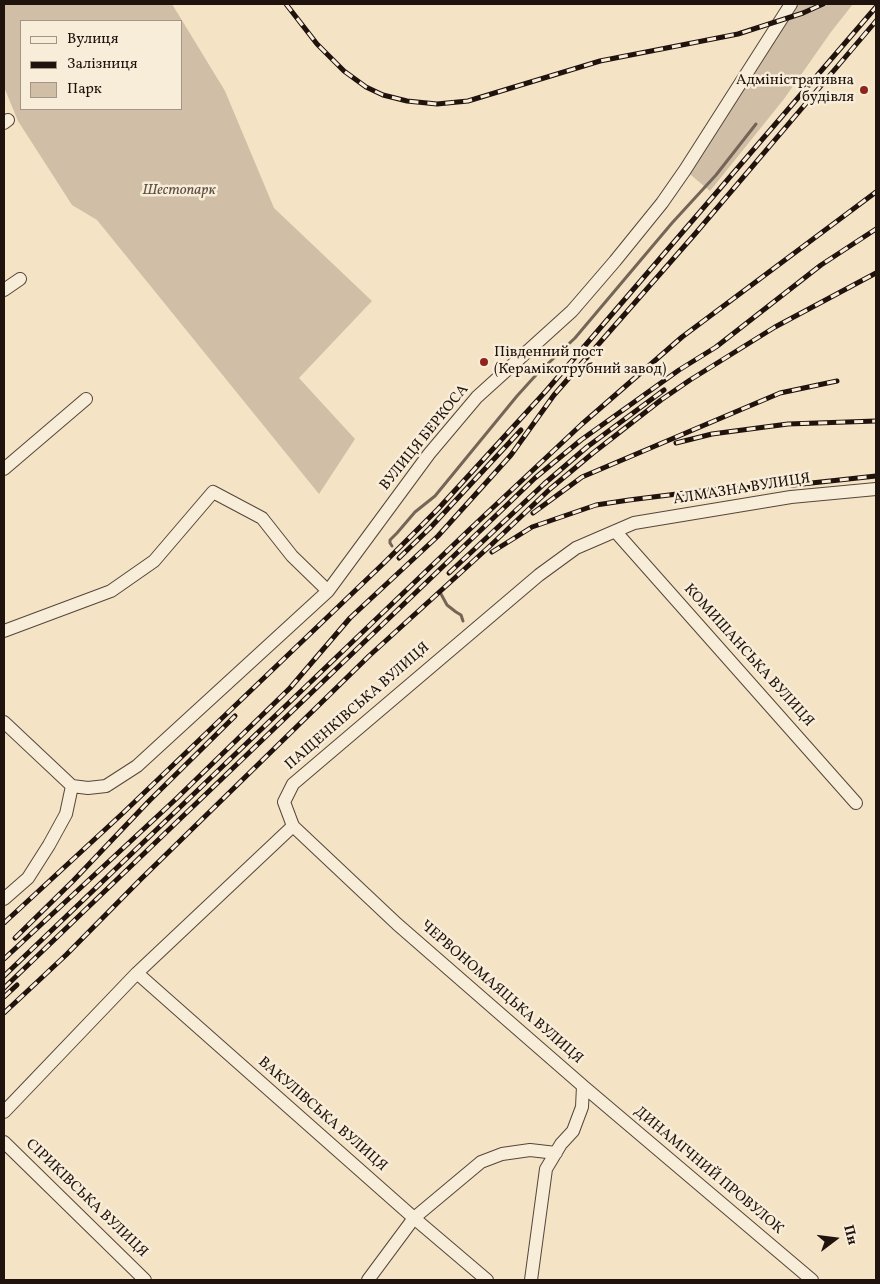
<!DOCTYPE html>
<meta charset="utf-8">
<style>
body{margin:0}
#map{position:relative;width:880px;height:1284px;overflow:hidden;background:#f4e3c5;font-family:Vollkorn,serif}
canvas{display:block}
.frame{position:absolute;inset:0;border:5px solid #20120d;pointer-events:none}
.legend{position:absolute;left:20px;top:20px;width:162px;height:90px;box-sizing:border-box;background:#f8edd9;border:1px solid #a29587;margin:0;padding:6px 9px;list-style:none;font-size:15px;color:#20120d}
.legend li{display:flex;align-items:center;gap:10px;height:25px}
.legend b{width:25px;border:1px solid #a29587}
.north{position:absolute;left:810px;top:1214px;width:50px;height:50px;-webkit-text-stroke:4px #f8edd9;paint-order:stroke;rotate:75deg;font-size:14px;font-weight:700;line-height:20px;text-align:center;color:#20120d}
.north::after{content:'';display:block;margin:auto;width:18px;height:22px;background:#20120d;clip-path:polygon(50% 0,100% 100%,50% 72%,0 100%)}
</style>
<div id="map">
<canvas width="880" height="1284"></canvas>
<div class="frame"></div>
<ul class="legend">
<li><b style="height:6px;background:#f8edd9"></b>Вулиця</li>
<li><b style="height:6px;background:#20120d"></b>Залізниця</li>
<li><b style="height:14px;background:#d0bfa6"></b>Парк</li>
</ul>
<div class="north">Пн</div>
</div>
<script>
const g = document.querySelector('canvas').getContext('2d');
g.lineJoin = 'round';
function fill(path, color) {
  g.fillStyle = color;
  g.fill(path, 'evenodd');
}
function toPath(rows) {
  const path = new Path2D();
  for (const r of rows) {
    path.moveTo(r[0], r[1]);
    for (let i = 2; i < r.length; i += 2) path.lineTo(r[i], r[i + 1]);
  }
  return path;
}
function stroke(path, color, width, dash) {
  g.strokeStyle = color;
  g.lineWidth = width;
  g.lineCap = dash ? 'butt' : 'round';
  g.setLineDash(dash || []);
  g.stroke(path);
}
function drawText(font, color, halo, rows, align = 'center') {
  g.font = font + ' Vollkorn,serif';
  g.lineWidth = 5;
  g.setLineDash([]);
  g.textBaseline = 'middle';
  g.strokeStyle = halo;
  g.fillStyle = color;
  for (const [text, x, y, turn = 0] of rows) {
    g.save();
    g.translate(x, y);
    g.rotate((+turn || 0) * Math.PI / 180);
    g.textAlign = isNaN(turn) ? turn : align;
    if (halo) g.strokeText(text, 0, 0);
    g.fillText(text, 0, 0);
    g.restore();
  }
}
fill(toPath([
 [4,4,172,4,225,91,274,208,372,301,299,378,355,439,319,494,97,220,72,205,18,121,4,87],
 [21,21,181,21,181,109,21,109],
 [790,4,853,4,831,32,784,99,710,191,685,170]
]), '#d0bfa6');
stroke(toPath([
 [392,546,390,543,390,540,397,533,415,512,435,496,517,396,536,375,575,338,672,223,716,175,756,124],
 [441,594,447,605,456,612,461,615,463,621]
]), '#746556', 3);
const minor = toPath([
 [4,123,8,120],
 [4,290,20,279],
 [4,469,86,399],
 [615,531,856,803],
 [4,631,111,591,154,561,213,492,262,518,292,556,328,591],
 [4,722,72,786],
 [72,786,88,788,106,786,137,766,328,591,429,454,477,397,572,311,615,261,662,203,685,170,791,4],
 [293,826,397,924,583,1086,582,1107,573,1131,561,1144,546,1169,531,1280],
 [4,899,28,878,49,845,66,814,72,786],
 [137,973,414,1218,487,1280],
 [583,1086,812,1280],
 [4,1112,137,973,293,826,284,802,293,784,539,575,576,548,634,523,791,497,876,489],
 [4,1142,145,1280],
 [368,1280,414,1218,481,1162,502,1154,530,1150,556,1153]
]);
stroke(minor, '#55463b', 14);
stroke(minor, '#f8edd9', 12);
const rail = toPath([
 [286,4,317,44,344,71,366,87,383,95,407,101,437,104,468,101,600,61,738,34,803,13,823,4],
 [676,443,712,434,788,424,876,421],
 [533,513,582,477,780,393,837,381],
 [492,552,532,527,596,505,629,500,709,490,793,485,876,476],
 [399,558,430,528,521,430],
 [449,573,544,484,587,447,664,390],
 [4,923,123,813,385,562,438,509,546,391,876,7],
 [15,938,73,881,149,801,235,716],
 [4,959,177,798,290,688,350,618,438,536,511,455,554,395,695,234,876,21],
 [4,976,469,530,582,424,682,337,876,192],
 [4,988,535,478,581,440,679,370,716,347,821,265,876,229],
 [4,997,17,985],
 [4,1013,66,955,141,879,369,656,491,545,550,489,593,453,661,400,690,380,775,327,876,273]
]);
stroke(rail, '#20120d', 5);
stroke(rail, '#f8edd9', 3, [9]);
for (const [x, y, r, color] of [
 [864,90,5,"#8f2418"],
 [484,362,5,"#8f2418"]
]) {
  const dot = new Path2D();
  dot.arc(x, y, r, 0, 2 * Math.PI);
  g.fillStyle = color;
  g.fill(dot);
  stroke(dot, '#f8edd9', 2);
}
drawText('15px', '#20120d', '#f8edd9', [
 ["Адміністративна",854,81],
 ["будівля",854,98],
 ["Південний пост",494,353,"left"],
 ["(Керамікотрубний завод)",494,370,"left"]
], 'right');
drawText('italic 15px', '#5e4f43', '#f8edd9', [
 ["Шестопарк",179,191]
]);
drawText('15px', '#20120d', '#f8edd9', [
 ["ВУЛИЦЯ БЕРКОСА",425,438,-51],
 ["АЛМАЗНА ВУЛИЦЯ",742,490,-9],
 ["КОМИШАНСЬКА ВУЛИЦЯ",748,656,48],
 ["ПАЩЕНКІВСЬКА ВУЛИЦЯ",358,707,-41],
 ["ЧЕРВОНОМАЯЦЬКА ВУЛИЦЯ",501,993,41],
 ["ВАКУЛІВСЬКА ВУЛИЦЯ",322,1115,41],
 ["ДИНАМІЧНИЙ ПРОВУЛОК",708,1171,40],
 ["СІРИКІВСЬКА ВУЛИЦЯ",86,1199,44]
]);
</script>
